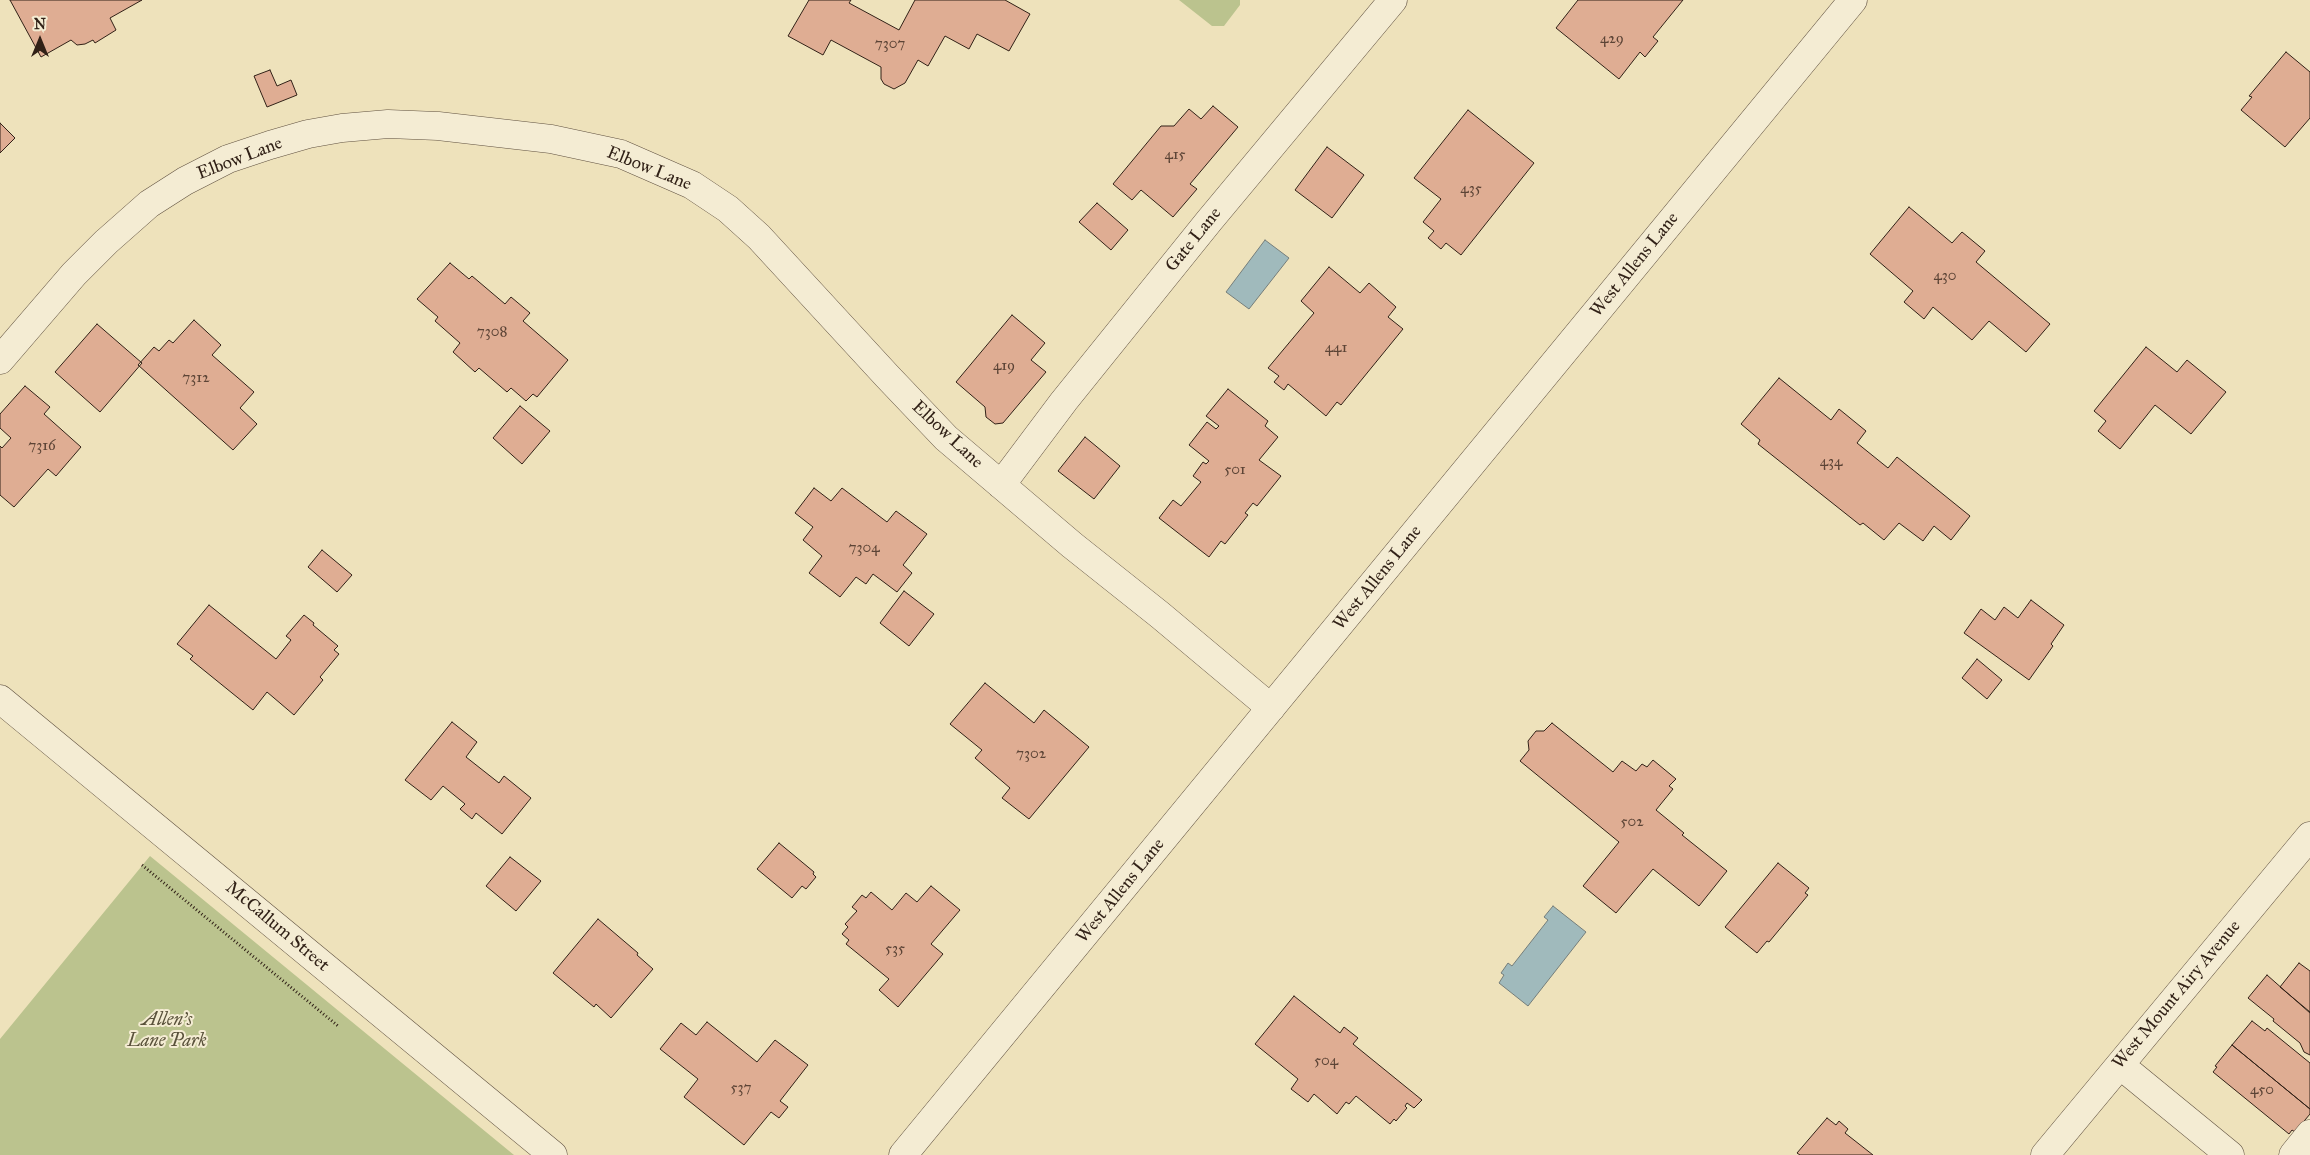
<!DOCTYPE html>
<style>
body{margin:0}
#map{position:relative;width:2310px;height:1155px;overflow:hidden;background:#eee2bb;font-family:"IM FELL Great Primer",serif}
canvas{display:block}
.north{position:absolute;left:15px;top:15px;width:50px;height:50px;-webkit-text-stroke:4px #f4ecd3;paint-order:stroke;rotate:0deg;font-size:14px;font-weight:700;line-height:20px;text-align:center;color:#312117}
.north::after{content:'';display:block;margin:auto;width:18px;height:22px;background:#312117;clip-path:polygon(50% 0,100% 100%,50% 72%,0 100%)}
</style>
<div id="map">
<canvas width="2310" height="1155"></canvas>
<div class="north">N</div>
</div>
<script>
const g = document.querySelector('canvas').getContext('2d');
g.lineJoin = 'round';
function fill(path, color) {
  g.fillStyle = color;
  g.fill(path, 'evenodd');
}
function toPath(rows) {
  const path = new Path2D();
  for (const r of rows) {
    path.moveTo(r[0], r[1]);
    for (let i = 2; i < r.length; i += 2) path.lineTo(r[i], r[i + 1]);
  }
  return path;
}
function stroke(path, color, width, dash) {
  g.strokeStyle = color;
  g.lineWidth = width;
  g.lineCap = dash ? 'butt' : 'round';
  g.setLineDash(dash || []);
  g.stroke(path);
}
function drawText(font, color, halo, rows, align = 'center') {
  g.font = font + ' "IM FELL Great Primer",serif';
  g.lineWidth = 4;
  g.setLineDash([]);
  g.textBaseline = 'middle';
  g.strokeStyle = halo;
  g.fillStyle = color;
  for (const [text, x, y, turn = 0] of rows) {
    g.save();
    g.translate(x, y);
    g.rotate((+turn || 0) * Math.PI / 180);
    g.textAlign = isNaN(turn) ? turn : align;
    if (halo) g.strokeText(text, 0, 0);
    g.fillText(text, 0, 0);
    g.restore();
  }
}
fill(toPath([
 [1179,0,1240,0,1240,5,1224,26,1212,26],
 [150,856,514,1155,0,1155,0,1039]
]), '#bbc38e');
const water = toPath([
 [1265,240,1289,258,1249,309,1226,292,1265,240],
 [1553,906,1586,932,1528,1006,1499,983,1504,975,1501,973,1508,963,1512,966,1548,920,1544,917,1553,906]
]);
fill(water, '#a0babc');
stroke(water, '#747d7a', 1);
const building = toPath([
 [10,0,142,0,110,18,116,30,95,43,93,40,85,44,77,45,71,40,41,57,10,0],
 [809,0,851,0,849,3,899,30,915,0,1005,0,1030,14,1009,51,977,34,969,49,945,36,928,66,918,60,905,83,894,89,884,84,881,79,881,67,831,40,823,55,788,36,809,0],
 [1578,0,1683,0,1653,37,1658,41,1645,57,1640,52,1619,79,1556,28,1578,0],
 [2286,52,2310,72,2310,118,2285,147,2241,110,2252,97,2249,96,2286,52],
 [270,70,277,86,291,80,297,95,267,107,254,76,270,70],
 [1213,106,1238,127,1190,184,1197,189,1173,217,1141,190,1132,200,1113,184,1161,126,1174,126,1189,109,1201,119,1213,106],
 [1468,110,1534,163,1461,255,1446,243,1441,249,1428,238,1434,231,1423,222,1441,199,1414,178,1468,110],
 [0,123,15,138,0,153,0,123],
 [1327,147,1364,175,1332,218,1295,190,1327,147],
 [1097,203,1128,230,1111,250,1079,222,1097,203],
 [1909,207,1952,243,1962,232,1985,251,1976,262,2050,324,2026,352,1989,321,1972,340,1933,307,1924,319,1904,302,1913,291,1870,254,1909,207],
 [450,263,469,279,472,276,505,304,511,297,530,313,523,321,568,360,537,397,533,394,526,401,511,388,507,392,479,368,475,372,453,352,460,343,435,321,438,317,417,299,450,263],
 [1329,267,1360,293,1369,283,1396,307,1388,317,1403,329,1341,405,1337,402,1326,416,1288,384,1284,390,1274,382,1279,376,1268,368,1314,313,1301,301,1329,267],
 [1012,315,1045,343,1031,360,1046,372,1003,423,995,424,986,417,985,407,956,382,1012,315],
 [194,320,221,345,212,355,254,392,240,408,257,424,233,450,138,365,154,347,159,351,169,340,173,343,194,320],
 [97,324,142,363,100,412,55,372,97,324],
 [2146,347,2177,372,2187,360,2226,392,2191,434,2155,405,2120,449,2098,431,2106,421,2094,411,2146,347],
 [1779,378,1831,420,1839,409,1866,431,1857,443,1888,468,1897,457,1970,516,1951,540,1934,526,1923,541,1899,523,1884,540,1863,523,1860,525,1758,444,1760,440,1741,424,1779,378],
 [25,386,50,407,44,414,81,447,56,476,48,469,14,507,0,495,0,446,2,448,11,438,0,428,0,414,25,386],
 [1228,389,1268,421,1265,426,1278,437,1259,460,1281,476,1257,506,1253,503,1245,513,1248,515,1225,544,1221,541,1209,557,1159,518,1173,500,1181,506,1201,482,1193,476,1203,462,1206,464,1209,461,1189,445,1207,422,1216,429,1219,426,1206,416,1228,389],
 [520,406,550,431,522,464,493,438,520,406],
 [1085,437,1120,466,1094,499,1058,471,1085,437],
 [814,488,831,501,842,488,887,522,896,511,927,534,903,565,912,573,897,592,873,574,866,584,856,577,840,597,809,573,822,556,803,540,813,527,795,513,814,488],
 [322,550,352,575,337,592,308,567,322,550],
 [904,591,934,614,909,646,880,623,904,591],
 [2031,600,2064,625,2051,644,2053,646,2029,680,1964,633,1981,609,1995,620,2004,607,2018,618,2031,600],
 [209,605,276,659,291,640,286,636,304,615,314,623,313,625,338,646,334,650,339,654,320,677,323,680,294,715,267,692,253,710,190,659,193,656,177,644,209,605],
 [1977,659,2002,680,1987,699,1962,678,1977,659],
 [985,683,1034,723,1044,710,1089,747,1029,819,1002,798,1010,788,975,758,982,750,950,724,985,683],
 [452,722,477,742,466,757,499,783,504,776,531,798,502,834,476,813,472,819,460,809,465,804,443,786,431,800,405,780,452,722],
 [1552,723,1613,772,1622,761,1636,771,1642,764,1647,767,1653,760,1676,779,1669,786,1673,789,1656,810,1684,833,1682,835,1727,871,1699,906,1653,869,1616,913,1583,886,1619,842,1520,761,1529,750,1528,741,1536,731,1544,731,1552,723],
 [779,843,814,872,813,874,816,877,806,889,802,886,792,898,757,869,779,843],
 [510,857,541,881,516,911,486,886,510,857],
 [1778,863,1809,888,1805,893,1808,895,1769,942,1767,941,1757,953,1725,927,1778,863],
 [931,886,960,910,931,944,943,954,898,1007,879,990,889,979,846,944,849,940,842,934,848,927,845,924,857,911,852,907,862,895,866,898,871,892,892,910,906,893,917,902,931,886],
 [598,919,638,953,637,955,653,969,611,1018,596,1004,594,1007,553,973,598,919],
 [2299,963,2310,971,2310,1012,2280,987,2299,963],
 [2267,975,2310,1013,2310,1055,2304,1052,2300,1043,2273,1021,2274,1019,2248,998,2267,975],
 [1294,996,1340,1033,1344,1027,1358,1038,1353,1044,1422,1100,1414,1108,1407,1103,1405,1106,1407,1108,1396,1121,1394,1119,1390,1124,1356,1096,1349,1104,1346,1102,1337,1114,1314,1094,1308,1102,1291,1089,1298,1079,1255,1044,1294,996],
 [2252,1021,2265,1031,2267,1028,2310,1063,2310,1109,2232,1045,2252,1021],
 [707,1022,757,1062,775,1040,808,1065,780,1101,788,1107,779,1118,771,1112,744,1145,684,1097,698,1079,660,1049,681,1023,696,1035,707,1022],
 [2232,1045,2310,1109,2310,1114,2295,1132,2292,1130,2289,1134,2213,1072,2217,1067,2215,1066,2232,1045],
 [1827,1118,1836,1125,1839,1121,1848,1129,1845,1133,1873,1155,1800,1155,1797,1153,1827,1118]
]);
fill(building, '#dfad93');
stroke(building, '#312117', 1);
const minor = toPath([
 [0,360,74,274,106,242,149,204,185,181,228,159,270,145,308,134,342,128,388,124,438,126,551,139,621,154,692,185,728,209,759,237,887,376,946,438,1072,545,1160,615,1271,708],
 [1001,485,1064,401,1209,221,1393,0],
 [0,699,553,1155],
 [2120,1065,2230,1155],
 [903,1155,1853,0],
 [2045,1155,2310,836],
 [2293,1155,2310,1134]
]);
stroke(minor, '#605140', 29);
stroke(toPath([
 [142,865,338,1026]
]), '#312117', 3, [1, 2.5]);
stroke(minor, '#f4ecd3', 28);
drawText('15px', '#5c4436', null, [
 ["429",1612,39],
 ["7307",890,44],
 ["415",1175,155],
 ["435",1471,189],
 ["430",1945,276],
 ["7308",492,332],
 ["441",1336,348],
 ["419",1004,366],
 ["7312",196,378],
 ["7316",42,446],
 ["434",1831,462],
 ["501",1235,470],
 ["7304",864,548],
 ["7302",1031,754],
 ["502",1632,822],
 ["535",895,949],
 ["504",1326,1061],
 ["537",741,1088],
 ["450",2262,1090]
]);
drawText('18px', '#312117', '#f4ecd3', [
 ["Elbow Lane",240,159,-21],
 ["Elbow Lane",649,169,22],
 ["Gate Lane",1194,240,-51],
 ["West Allens Lane",1635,265,-51],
 ["Elbow Lane",947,435,43],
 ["West Allens Lane",1378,578,-51],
 ["West Allens Lane",1121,891,-51],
 ["McCallum Street",277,927,40],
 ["West Mount Airy Avenue",2177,995,-50]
]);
drawText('italic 18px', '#5a523b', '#f4ecd3', [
 ["Allen's",167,1021],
 ["Lane Park",167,1042]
]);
</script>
